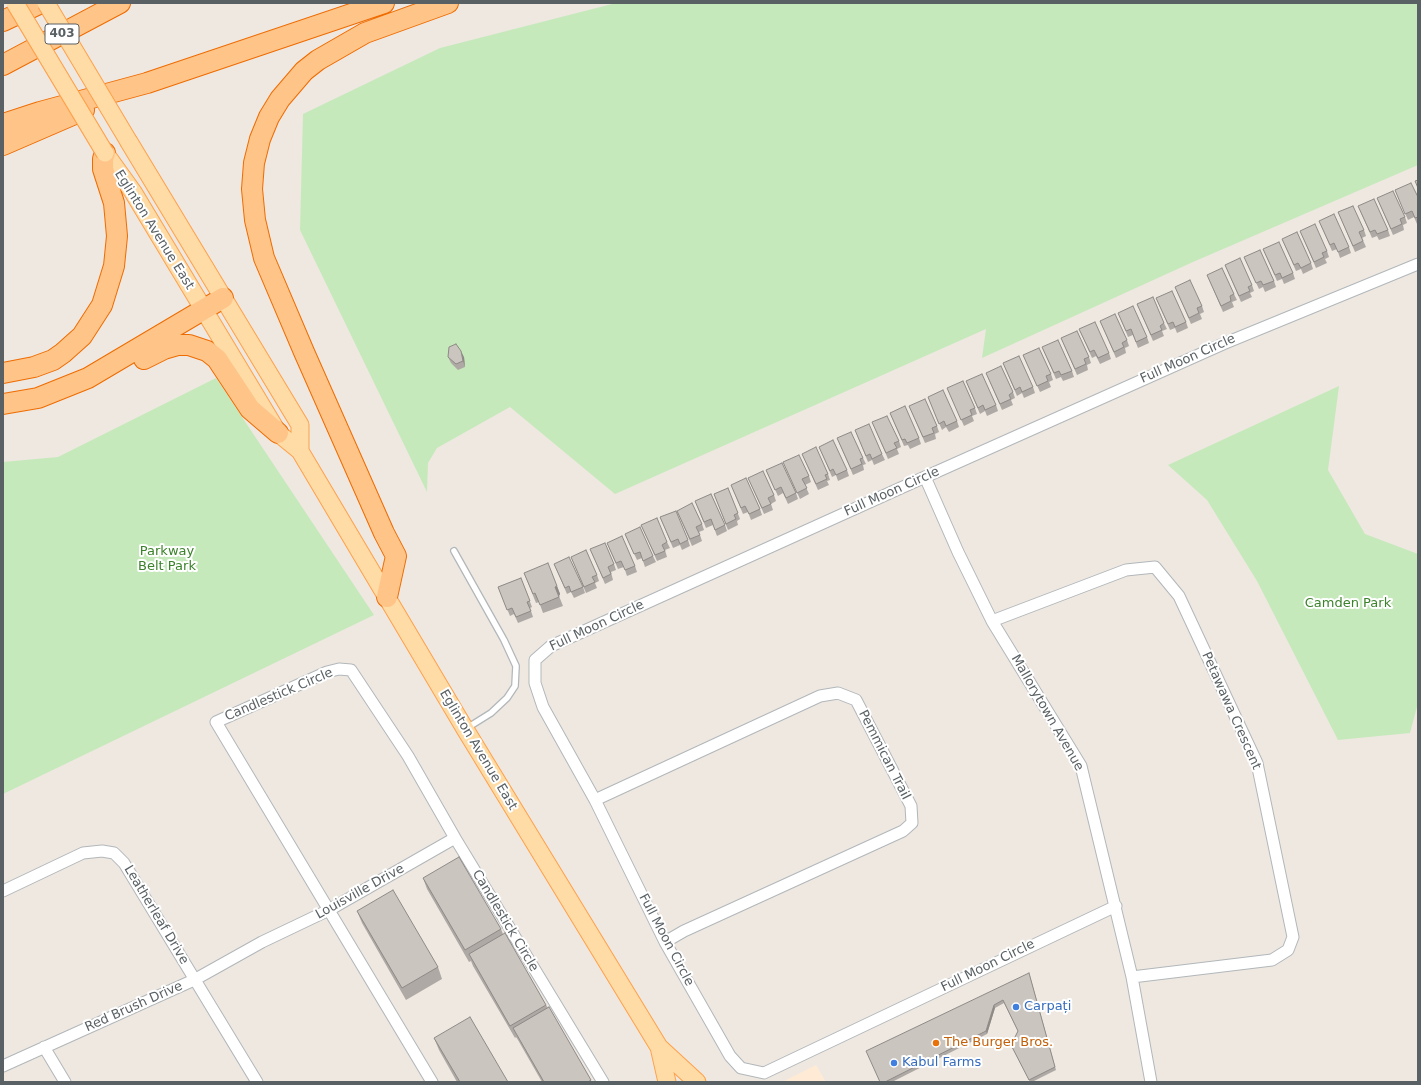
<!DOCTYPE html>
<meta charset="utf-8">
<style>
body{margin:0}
#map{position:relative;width:1421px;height:1085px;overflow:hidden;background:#eee8e1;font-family:"DejaVu Sans",sans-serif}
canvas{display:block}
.frame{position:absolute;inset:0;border:4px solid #5a6164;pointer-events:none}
</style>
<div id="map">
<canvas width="1421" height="1085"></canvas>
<div class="frame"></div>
</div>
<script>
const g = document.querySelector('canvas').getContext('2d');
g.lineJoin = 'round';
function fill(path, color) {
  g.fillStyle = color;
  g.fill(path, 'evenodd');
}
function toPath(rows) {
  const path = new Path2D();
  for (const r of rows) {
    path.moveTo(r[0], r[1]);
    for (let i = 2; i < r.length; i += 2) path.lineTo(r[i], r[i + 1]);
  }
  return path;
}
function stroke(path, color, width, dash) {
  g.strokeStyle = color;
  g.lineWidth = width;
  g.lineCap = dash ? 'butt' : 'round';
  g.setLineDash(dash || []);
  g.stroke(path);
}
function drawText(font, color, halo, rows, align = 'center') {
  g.font = font + ' "DejaVu Sans",sans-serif';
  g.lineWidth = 4;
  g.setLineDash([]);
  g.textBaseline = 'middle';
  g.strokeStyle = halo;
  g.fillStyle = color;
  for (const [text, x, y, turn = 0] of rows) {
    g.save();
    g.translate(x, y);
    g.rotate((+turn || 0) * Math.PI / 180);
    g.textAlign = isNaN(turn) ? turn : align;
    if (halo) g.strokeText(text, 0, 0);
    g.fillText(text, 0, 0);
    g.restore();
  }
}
fill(toPath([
 [816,1065,826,1082,782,1082]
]), '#ffebd5');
fill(toPath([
 [616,3,1418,3,1418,165,1193,262,982,358,986,329,615,494,510,407,437,448,428,463,427,492,300,230,303,114,440,48],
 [216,378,374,615,3,794,3,462,58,457],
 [1339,386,1328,470,1365,534,1418,554,1418,703,1410,733,1338,740,1257,581,1207,500,1168,465]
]), '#c6e9bb');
const service = toPath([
 [454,551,504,640,516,666,515,686,507,698,491,713,467,728]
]);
const minor = toPath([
 [925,477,958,552,992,621,1081,766,1132,977,1151,1082],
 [992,621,1126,570,1155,567,1179,596,1257,763,1293,937,1288,950,1272,960,1132,977],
 [595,800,820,696,838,693,856,700,911,806,912,823,903,831,684,931,665,942],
 [3,891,83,853,102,851,114,853,124,863,257,1082],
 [1116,906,764,1073,741,1068,730,1056,665,942,595,800,543,707,535,683,535,660,551,646,925,477,1223,344,1418,264],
 [44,1047,65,1082],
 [3,1066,194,980,262,942,329,910,455,838],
 [432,1082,216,722,327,672,339,669,351,670,408,756,455,838,603,1082]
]);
const primary = toPath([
 [129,142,300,425,300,451],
 [105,153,133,192,278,433,300,451,465,729,659,1047,667,1082],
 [659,1047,697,1082]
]);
const motorway = toPath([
 [3,21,41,3],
 [3,65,120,3],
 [3,124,40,112,147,83,384,3],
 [3,145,84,110],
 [144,359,164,349,178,345,189,345,207,351,217,359,250,409,278,433],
 [3,373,34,367,53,360,63,353,82,336,102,305,114,266,117,236,114,203,103,169,103,159,105,153],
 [3,404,38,398,88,378,223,298],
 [387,597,396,556,384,533,304,352,264,258,255,220,252,189,254,163,260,139,269,117,280,99,304,71,318,60,365,33,448,3]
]);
stroke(service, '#b2b7ba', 8);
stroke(minor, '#b2b7ba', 13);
stroke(primary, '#ffa049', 19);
stroke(motorway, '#ef6b00', 22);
stroke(service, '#fff', 5.5);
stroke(minor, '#fff', 11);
stroke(primary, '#ffdba5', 17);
stroke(motorway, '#ffc487', 20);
const primaryBridge = toPath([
 [15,3,105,153],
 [46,3,129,142]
]);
stroke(primaryBridge, '#ffa049', 19, []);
stroke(primaryBridge, '#ffdba5', 17);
fill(toPath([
 [1395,190,1418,197,1418,224,1417,224,1414,217,1408,220],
 [1377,198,1405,217,1407,223,1403,225,1404,230,1393,235],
 [1358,206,1388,230,1390,236,1379,240,1377,236,1372,238],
 [1338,212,1364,230,1366,236,1362,238,1366,247,1355,252],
 [1319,221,1349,247,1351,253,1340,258,1337,249,1332,251],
 [1300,231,1327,251,1329,257,1325,259,1327,263,1316,268],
 [1282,239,1311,263,1313,269,1303,274,1301,269,1296,271],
 [1263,249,1293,273,1295,279,1284,284,1282,279,1277,281],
 [1244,257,1274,281,1276,287,1265,292,1263,287,1259,289],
 [1225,265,1252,285,1254,291,1250,293,1252,297,1241,302],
 [1207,275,1234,294,1237,300,1232,302,1234,307,1223,312],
 [1175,287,1202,306,1204,312,1200,314,1202,319,1191,324],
 [1156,298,1186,322,1188,328,1177,333,1175,328,1170,330],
 [1137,304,1164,323,1167,329,1162,331,1164,336,1153,341],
 [1118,313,1147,337,1149,343,1138,348,1133,335,1128,337],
 [1100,321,1127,340,1129,346,1125,348,1126,353,1116,358],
 [1079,329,1109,353,1111,359,1100,364,1096,356,1092,358],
 [1061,338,1089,357,1091,363,1087,365,1088,370,1077,375],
 [1042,347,1072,371,1074,377,1063,381,1061,377,1056,379],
 [1023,355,1051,374,1053,380,1049,382,1051,387,1040,392],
 [448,357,464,357,465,367,458,370,451,363],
 [1003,363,1033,387,1035,393,1024,398,1022,393,1017,396],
 [986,373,1013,392,1015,398,1011,400,1013,405,1002,410],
 [966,381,996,405,998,411,987,416,985,411,980,414],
 [947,388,975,408,977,414,972,416,974,421,964,426],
 [928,397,957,421,959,427,949,432,946,427,942,430],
 [909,406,937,426,939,432,935,434,936,439,925,443],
 [890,413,919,438,921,444,910,449,908,445,904,446],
 [872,422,899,441,901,447,897,449,899,454,888,459],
 [855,430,882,454,885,460,874,465,872,460,868,462],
 [837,438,863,458,866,464,863,465,864,470,853,475],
 [819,447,847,470,849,476,838,481,836,475,832,477],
 [802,454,828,474,830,480,827,481,829,485,818,490],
 [783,462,809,476,811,482,805,485,809,494,800,499],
 [766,470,796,493,798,499,788,504,783,493,778,496],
 [748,478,774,495,776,501,771,504,773,510,764,514],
 [731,485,760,509,762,515,751,520,748,512,743,514],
 [728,488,740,519,737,521,738,525,728,530,714,494],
 [695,501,725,525,727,531,717,536,713,525,706,528],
 [677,511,702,524,704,530,699,532,702,541,692,546],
 [660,517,688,540,690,546,682,550,680,545,673,548],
 [641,525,667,542,670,548,665,550,667,557,657,561],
 [625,534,653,556,656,562,645,567,642,558,637,560],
 [607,543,635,566,637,572,627,576,624,567,618,569],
 [590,549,614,564,616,570,611,572,613,580,605,584],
 [571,557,597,575,599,581,595,583,597,588,586,593],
 [554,564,583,587,585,593,574,598,571,592,567,594],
 [524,573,557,586,560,594,559,596,563,606,543,613,539,602,536,603],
 [521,578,532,607,530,608,533,617,518,623,514,614,510,616,498,587],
 [423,878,501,929,503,934,546,1005,548,1008,592,1082,542,1082,518,1040,516,1037,515,1038,473,966,471,961,469,962,427,889],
 [357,911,438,967,442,979,406,1000,362,923],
 [1030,976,1056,1070,1032,1082,1030,1082,1011,1045,1018,1031,1004,1003,995,1008,987,1034,892,1082,880,1082],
 [434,1038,508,1082,457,1082,439,1050]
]), '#afa9a5');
fill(toPath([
 [461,351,464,357,465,367,463,361],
 [557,586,560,594,559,596,555,587],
 [994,1005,995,1008,987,1034,986,1031]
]), '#8e8a86');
const building = toPath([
 [1418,180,1418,188,1415,181,1418,180],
 [1411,183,1418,197,1418,217,1415,218,1412,211,1405,214,1395,190,1411,183],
 [1393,191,1405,217,1400,219,1402,224,1391,229,1377,198,1393,191],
 [1374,199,1388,230,1377,234,1375,230,1370,232,1358,206,1374,199],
 [1353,206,1364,230,1359,232,1363,241,1353,246,1338,212,1353,206],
 [1334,214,1349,247,1338,252,1334,243,1330,245,1319,221,1334,214],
 [1315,224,1327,251,1322,253,1324,257,1314,262,1300,231,1315,224],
 [1297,232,1311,263,1301,268,1298,263,1294,265,1282,239,1297,232],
 [1279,242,1293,273,1282,278,1280,273,1275,275,1263,249,1279,242],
 [1260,250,1274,281,1263,285,1261,281,1256,283,1244,257,1260,250],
 [1240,258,1252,285,1248,287,1250,291,1239,296,1225,265,1240,258],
 [1222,268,1234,294,1230,296,1231,301,1221,306,1207,275,1222,268],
 [1190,280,1202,306,1197,308,1199,313,1189,318,1175,287,1190,280],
 [1172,291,1186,322,1175,327,1173,322,1168,324,1156,298,1172,291],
 [1153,297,1164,323,1160,326,1162,330,1151,335,1137,304,1153,297],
 [1133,306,1147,337,1136,342,1131,329,1126,331,1118,313,1133,306],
 [1115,314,1127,340,1122,343,1124,347,1114,352,1100,321,1115,314],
 [1095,322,1109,353,1098,358,1094,350,1090,352,1079,329,1095,322],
 [1077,331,1089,357,1084,359,1086,364,1075,369,1061,338,1077,331],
 [1058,340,1072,371,1061,375,1059,371,1054,373,1042,347,1058,340],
 [456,344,461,351,463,361,456,364,448,357,449,347,456,344],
 [1039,348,1051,374,1046,376,1048,381,1037,386,1023,355,1039,348],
 [1019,356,1033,387,1022,392,1020,387,1015,390,1003,363,1019,356],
 [1001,366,1013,392,1009,395,1011,399,1000,404,986,373,1001,366],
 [982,374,996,405,985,410,983,405,978,408,966,381,982,374],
 [963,381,975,408,970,410,972,415,961,420,947,388,963,381],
 [943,390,957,421,946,426,944,421,939,424,928,397,943,390],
 [925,399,937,426,932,428,934,433,923,437,909,406,925,399],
 [905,406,919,438,907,443,905,439,902,440,890,413,905,406],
 [887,416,899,441,894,443,897,448,886,453,872,422,887,416],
 [869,424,882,454,872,459,870,454,866,456,855,430,869,424],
 [851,432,863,458,860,459,862,464,851,469,837,438,851,432],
 [833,440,847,470,836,475,833,469,830,471,819,447,833,440],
 [816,447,828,474,825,475,827,479,816,484,802,454,816,447],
 [799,455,809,476,802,479,807,488,797,493,783,462,799,455],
 [782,463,796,493,786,498,781,487,775,490,766,470,782,463],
 [763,471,774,495,768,498,771,504,762,508,748,478,763,471],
 [746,478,760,509,749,514,745,506,741,508,731,485,746,478],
 [728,488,738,513,734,515,736,519,726,524,714,494,728,488],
 [711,494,725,525,715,530,711,519,704,522,695,501,711,494],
 [692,503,702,524,696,527,700,535,690,539,677,511,692,503],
 [676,511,688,540,680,544,678,539,671,542,660,517,676,511],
 [657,518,667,542,662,545,665,551,655,555,641,525,657,518],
 [640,527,653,556,643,561,640,552,634,554,625,534,640,527],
 [622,536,635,566,625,570,621,561,616,563,607,543,622,536],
 [605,543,614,564,608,567,611,574,603,578,590,549,605,543],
 [586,550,597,575,592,577,595,582,584,587,571,557,586,550],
 [569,557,583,587,571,592,569,586,565,588,554,564,569,557],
 [548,563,557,586,555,587,559,597,540,605,535,593,533,594,524,573,548,563],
 [521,578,530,601,527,602,531,611,516,617,512,608,507,610,498,587,521,578],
 [459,857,501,929,465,950,423,878,459,857],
 [393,890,438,967,402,988,357,911,393,890],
 [505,933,546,1005,510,1026,469,954,505,933],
 [1029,973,1055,1067,1029,1080,1011,1045,1018,1031,1003,1000,994,1005,986,1031,885,1082,880,1082,866,1051,1029,973],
 [549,1007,591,1080,588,1082,544,1082,513,1028,549,1007],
 [470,1017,508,1082,460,1082,434,1038,470,1017]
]);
fill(building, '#cbc5c0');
stroke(building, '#8e8a86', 1);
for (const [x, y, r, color] of [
 [1016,1007,4,"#3f7fe0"],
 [936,1043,4,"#e8710a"],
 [894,1063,4,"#3f7fe0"]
]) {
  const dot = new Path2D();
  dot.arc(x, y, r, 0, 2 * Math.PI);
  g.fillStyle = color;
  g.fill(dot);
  stroke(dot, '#fff', 1.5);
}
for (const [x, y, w] of [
 [62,34,34]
]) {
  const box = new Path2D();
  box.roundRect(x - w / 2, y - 10, w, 20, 3);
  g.fillStyle = '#fff';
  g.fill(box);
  stroke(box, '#5a6164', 1);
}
drawText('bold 12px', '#5a6164', null, [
 ["403",62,34]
]);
drawText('13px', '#5a6164', '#fff', [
 ["Eglinton Avenue East",154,230,58],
 ["Full Moon Circle",1188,359,-24],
 ["Full Moon Circle",892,492,-24],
 ["Full Moon Circle",597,626,-25],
 ["Candlestick Circle",279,695,-23],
 ["Petawawa Crescent",1231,711,66],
 ["Mallorytown Avenue",1047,713,60],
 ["Eglinton Avenue East",478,750,59],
 ["Pemmican Trail",884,755,63],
 ["Louisville Drive",360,892,-29],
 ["Leatherleaf Drive",156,915,59],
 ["Candlestick Circle",505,921,59],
 ["Full Moon Circle",666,940,62],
 ["Full Moon Circle",988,966,-26],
 ["Red Brush Drive",134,1007,-24]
]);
drawText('13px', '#3c822b', '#fff', [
 ["Parkway",167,552],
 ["Belt Park",167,567],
 ["Camden Park",1348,604]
]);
drawText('13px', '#366cbe', '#fff', [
 ["Carpați",1024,1007],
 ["Kabul Farms",902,1063]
], 'left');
drawText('13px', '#c56008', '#fff', [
 ["The Burger Bros.",944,1043]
], 'left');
</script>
